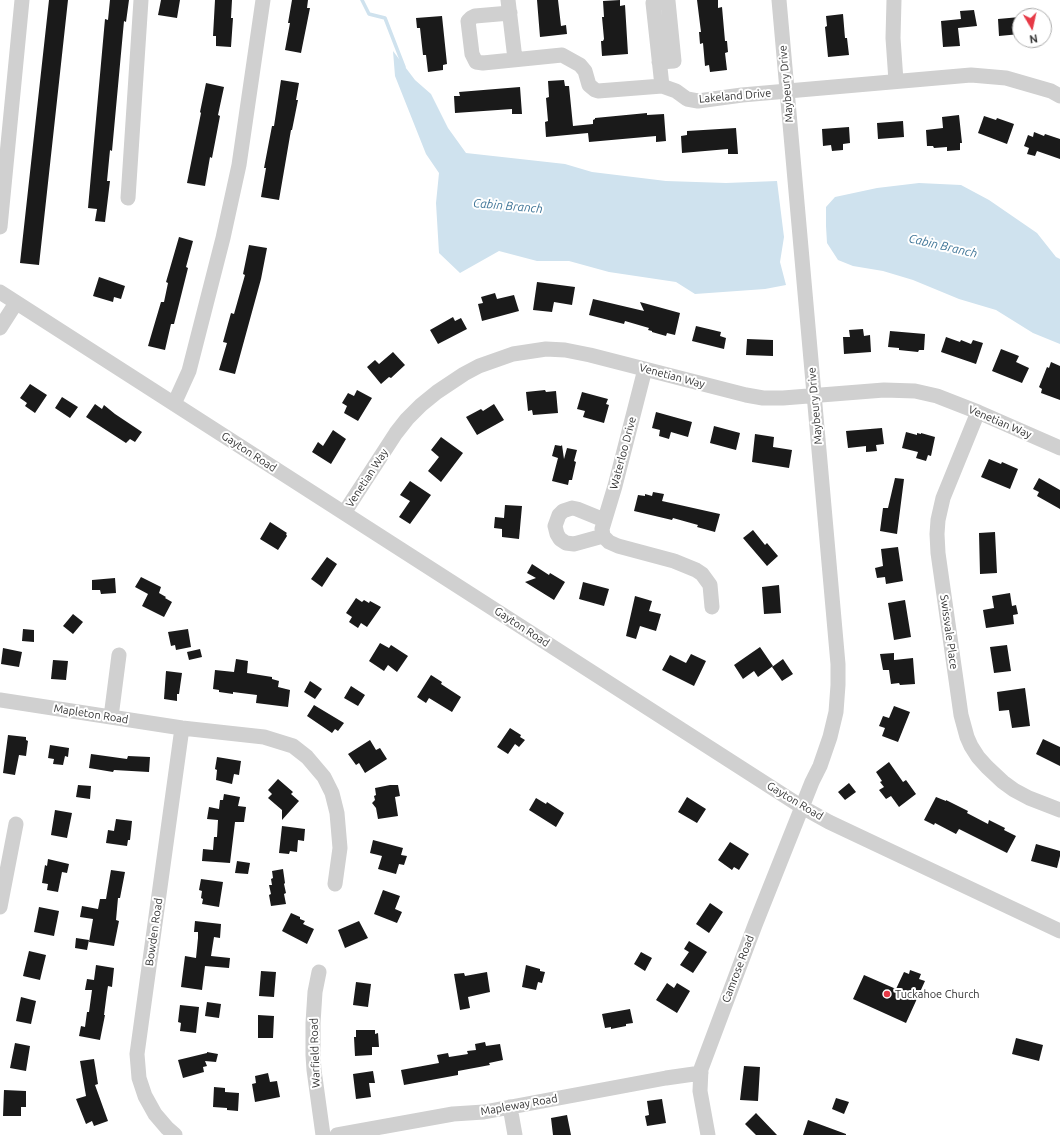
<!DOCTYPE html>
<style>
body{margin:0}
#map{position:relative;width:1060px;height:1135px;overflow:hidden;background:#fff;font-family:Ubuntu,sans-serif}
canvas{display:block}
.north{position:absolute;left:1012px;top:8px;width:40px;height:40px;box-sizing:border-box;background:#fff;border:1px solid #adadad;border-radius:50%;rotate:171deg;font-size:11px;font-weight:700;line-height:16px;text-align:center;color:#333}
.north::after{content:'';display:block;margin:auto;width:14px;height:18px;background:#e63946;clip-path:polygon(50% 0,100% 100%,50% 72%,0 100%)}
</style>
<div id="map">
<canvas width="1060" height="1135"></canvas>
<div class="north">N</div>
</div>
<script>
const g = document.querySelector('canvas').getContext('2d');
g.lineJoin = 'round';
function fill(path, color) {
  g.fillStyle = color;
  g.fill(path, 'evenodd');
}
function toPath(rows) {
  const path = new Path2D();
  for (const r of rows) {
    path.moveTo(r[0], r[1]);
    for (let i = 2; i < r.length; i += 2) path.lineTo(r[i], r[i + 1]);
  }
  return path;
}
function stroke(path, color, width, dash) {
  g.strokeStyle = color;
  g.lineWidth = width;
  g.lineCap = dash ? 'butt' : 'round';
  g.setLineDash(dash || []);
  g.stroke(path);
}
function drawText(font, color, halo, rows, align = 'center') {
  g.font = font + ' Ubuntu,sans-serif';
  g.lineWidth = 4;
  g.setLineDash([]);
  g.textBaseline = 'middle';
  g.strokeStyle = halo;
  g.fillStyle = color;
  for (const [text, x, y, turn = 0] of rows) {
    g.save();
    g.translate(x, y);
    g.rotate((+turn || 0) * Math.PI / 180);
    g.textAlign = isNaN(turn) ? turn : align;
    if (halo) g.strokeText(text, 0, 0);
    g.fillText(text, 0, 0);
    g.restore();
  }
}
fill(toPath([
 [393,51,415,80,431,94,448,128,466,153,565,164,592,172,666,181,726,183,777,181,784,237,780,262,786,285,765,289,695,294,676,282,609,272,569,261,537,261,499,251,460,273,439,253,436,203,439,173,426,154,395,76],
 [919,183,961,185,989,200,1037,233,1056,257,1060,259,1060,344,1033,333,996,310,959,299,913,280,883,271,853,266,838,260,827,243,826,226,826,207,835,197,877,188]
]), '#cfe2ee');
stroke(toPath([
 [362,0,369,14,385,18,404,67]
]), '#cfe2ee', 3.5);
fill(toPath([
 [49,0,68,0,39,265,20,263],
 [110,0,129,0,126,22,124,21,112,151,110,150,107,181,110,181,105,222,95,221,97,209,88,208,105,19,108,20],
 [161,0,180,0,177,18,158,15],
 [215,0,232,0,231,18,233,18,231,47,216,46,216,36,213,36],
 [292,0,308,0,307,8,310,8,301,53,285,50,290,23,288,23],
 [537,0,558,0,561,26,566,25,567,34,540,37],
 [620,0,620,6,625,5,628,54,602,56,601,41,603,41,604,39,602,17,604,17,603,1],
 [697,0,718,0,718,8,722,7,725,41,727,41,728,52,725,53,727,70,710,72,709,65,705,66,703,43,700,44,699,32,701,32],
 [974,10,977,26,958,28,960,46,943,47,941,21,961,19,960,11],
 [843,14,845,38,847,38,849,55,828,57,825,27,827,26,826,16],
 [442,16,447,64,443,65,443,70,428,72,426,55,423,55,420,28,417,28,416,18],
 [1020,17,1020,34,999,36,998,19],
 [281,80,299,83,296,100,298,100,292,130,291,130,279,200,261,197,266,168,264,168,272,126,274,126],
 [564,80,565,86,569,86,573,126,593,124,593,120,595,119,595,118,647,113,647,115,664,114,666,141,656,142,656,136,589,142,588,133,546,137,545,122,548,121,546,98,549,97,548,81],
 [206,83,224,87,218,115,220,116,212,158,210,157,205,186,187,183,201,113,200,112],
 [520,87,522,114,512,114,512,109,455,113,454,96,460,96,459,92],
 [959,115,962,143,960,143,960,150,947,151,947,147,934,148,933,146,927,146,926,130,943,128,942,117],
 [984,116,996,120,997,118,1014,124,1007,144,978,133],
 [903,121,904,137,878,139,877,123],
 [849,127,850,143,843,144,843,150,832,151,831,145,823,146,822,129],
 [736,128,738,154,728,154,728,149,682,153,681,136,687,135,687,131],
 [1034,132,1044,136,1045,134,1060,139,1060,159,1037,151,1035,156,1027,154,1029,148,1024,146,1028,135,1033,137],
 [179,237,193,241,186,267,188,268,174,324,171,324,165,350,148,346,161,302,164,302,168,283,166,282],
 [249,245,267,248,261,279,235,374,219,370,227,343,223,342,231,313,234,314,245,275,243,274],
 [99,277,125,286,121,299,114,297,113,302,93,296],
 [537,282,575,287,572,305,554,302,552,312,533,310],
 [495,293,497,299,514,295,519,311,482,321,478,304,483,303,481,297],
 [593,299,644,311,640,302,680,313,675,335,667,333,666,336,652,332,652,331,648,330,649,328,625,321,624,324,589,315],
 [453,317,455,321,461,318,467,329,438,344,430,330],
 [696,326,721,332,720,336,726,338,724,349,692,341],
 [863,329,864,336,870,335,871,352,844,354,843,337,850,337,849,330],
 [890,331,925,334,924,350,919,350,918,352,899,350,899,348,888,347],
 [946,337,960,342,961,340,971,344,973,340,983,343,976,364,941,352],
 [747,339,773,340,773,356,746,355],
 [1001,349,1019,356,1016,362,1029,368,1022,383,992,371],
 [393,352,405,365,391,378,389,377,381,384,367,367,375,360,379,364],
 [1051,362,1060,366,1060,400,1041,393,1042,389,1039,387,1047,367,1049,368],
 [30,384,47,395,35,413,25,406,27,403,20,398],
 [357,390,372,398,358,421,344,413,347,406,342,403,348,393,354,396],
 [545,390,546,392,556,391,558,413,533,415,532,410,528,411,526,392],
 [582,392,608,399,606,404,609,405,604,423,583,417,585,411,577,409],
 [62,397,78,407,70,418,55,408],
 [95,404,102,409,104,405,115,414,142,432,135,442,130,439,126,443,86,417],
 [494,404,504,420,477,435,466,417,481,409,483,411],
 [656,412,692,422,688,437,671,432,669,439,659,436,660,430,652,428],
 [714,426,740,433,736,450,710,443],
 [882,428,884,444,876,445,877,451,866,452,866,446,848,448,846,431],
 [333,430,346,439,331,464,312,452,318,442,323,446],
 [906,432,917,435,917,433,921,434,921,433,935,437,931,456,928,455,926,461,916,458,918,452,902,448],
 [755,434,774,437,773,447,792,450,789,468,752,462],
 [441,437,463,453,441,482,428,471,439,457,431,450],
 [555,445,561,446,562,445,564,459,567,448,577,450,574,461,576,462,572,480,569,480,568,485,552,481,558,458,552,456],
 [989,459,1001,464,1002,462,1018,469,1010,489,981,477],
 [895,478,904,479,897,534,880,531,883,508,888,508],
 [1039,478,1060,490,1060,509,1037,496,1039,492,1033,489],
 [410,481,431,495,410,524,399,517,410,501,400,495],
 [653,492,664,494,662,501,720,514,715,532,697,527,698,525,673,518,672,520,634,511,638,495,645,496,645,494,652,496],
 [505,505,522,506,519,539,502,537,502,529,494,528,495,517,504,518],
 [270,522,287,533,286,534,287,536,278,550,260,539],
 [753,530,765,545,767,543,778,556,767,566,743,538],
 [995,532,997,573,980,574,979,533],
 [898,547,903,581,886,584,885,577,877,578,875,568,883,566,881,549],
 [327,557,337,564,322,587,311,579],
 [532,564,549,575,550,573,565,582,554,600,525,582,536,578,527,573],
 [141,577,161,587,159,593,166,597,165,598,172,602,164,617,142,606,148,594,135,587],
 [115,578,116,593,101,594,100,590,92,590,92,580],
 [583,582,609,589,604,606,579,599],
 [779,585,781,613,764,614,762,587],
 [1010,593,1012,606,1016,605,1018,614,1013,615,1014,624,986,628,983,610,994,608,992,596],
 [635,596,652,601,649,611,661,614,656,631,640,626,636,639,626,636],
 [356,598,362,602,364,600,369,603,370,601,381,607,367,627,361,623,358,628,349,622,352,617,346,613],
 [905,600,911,637,894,640,888,603],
 [73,614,83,622,73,634,63,626],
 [23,629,34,630,34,642,22,641],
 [188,629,191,647,176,650,175,645,171,646,168,632],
 [380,643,389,648,391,645,408,656,397,672,388,665,384,671,369,661],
 [1007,645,1011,671,994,673,990,647],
 [760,647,773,666,758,677,754,671,743,679,734,665],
 [3,648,22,652,19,667,1,664],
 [200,649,202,657,189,660,187,652],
 [894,653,894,660,913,658,915,684,900,685,899,683,891,684,889,670,883,670,880,654],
 [691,654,706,661,694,686,662,670,670,655,686,663],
 [236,659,248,661,247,673,272,677,272,679,279,681,278,687,290,690,288,707,256,703,257,695,233,692,233,694,219,692,219,690,213,689,215,670,234,672],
 [783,659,793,674,782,681,772,667],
 [53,660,68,661,66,680,51,679],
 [166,671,182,673,179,694,177,694,177,701,164,699],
 [431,675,442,682,441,684,461,697,452,712,429,698,426,703,417,697],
 [310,681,322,689,315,699,304,692],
 [351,686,365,695,358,706,344,698],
 [1025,688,1030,726,1012,728,1009,710,999,711,997,692],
 [314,705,344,723,338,731,335,729,332,733,307,716],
 [894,706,910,712,898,742,882,736,885,728,879,726,883,716,889,718],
 [510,728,521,735,520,737,525,740,519,747,515,744,508,754,497,747],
 [8,735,26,737,26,740,28,741,26,756,19,755,15,775,3,773],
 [1043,739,1060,747,1060,766,1036,754],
 [370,740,376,750,380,748,387,759,365,773,359,763,356,765,348,754],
 [50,745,69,748,68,757,65,756,63,765,53,764,54,759,48,758],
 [91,754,127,759,128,756,150,757,149,772,114,770,113,772,89,768],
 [217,757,241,761,239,775,234,774,232,784,216,780,217,770,215,769],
 [889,762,903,782,906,780,916,794,899,807,891,796,886,799,879,790,884,787,880,782,882,781,876,772],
 [278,779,293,792,291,794,299,801,282,820,282,810,268,798,272,794,268,790],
 [849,783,856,792,845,800,838,792],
 [78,785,91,786,90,799,76,797],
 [390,785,398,785,400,796,395,797,398,816,378,819,376,808,372,803,375,800,374,796,376,795,375,788],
 [224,794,240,797,238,806,246,807,244,822,235,822,230,863,202,861,203,849,213,850,214,837,217,837,218,820,207,819,209,807,219,809,220,800,223,800],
 [687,797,706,809,697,823,678,812],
 [936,797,946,801,946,800,968,811,967,813,988,824,989,820,1005,828,1004,830,1016,836,1007,853,959,829,956,834,935,823,934,825,924,820],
 [536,798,546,804,547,802,564,813,556,827,529,810],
 [55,810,72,813,67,838,51,835],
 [116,819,132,821,130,840,128,840,127,846,106,843,108,830,114,831],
 [282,826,305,829,304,841,298,840,297,852,290,851,289,854,279,853],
 [373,840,403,848,401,855,407,856,404,865,399,864,396,874,378,869,382,856,370,853],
 [730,842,749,854,739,870,734,867,732,870,718,860],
 [1036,844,1060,851,1060,856,1057,868,1031,861],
 [48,859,69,864,67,873,62,872,58,892,47,890,48,884,42,883,45,865,47,866],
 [237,861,250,863,248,874,235,873],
 [283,869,285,883,284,884,286,893,284,894,286,904,271,906,269,895,271,894,269,885,272,885,271,879,273,878,272,871],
 [111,870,125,872,120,898,118,898,116,920,119,921,114,946,89,942,93,919,80,917,82,906,98,909,100,899,106,899],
 [201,879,223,882,219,907,202,904,203,899,201,898,202,891,199,890],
 [383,890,400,896,395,909,402,912,397,923,374,914],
 [710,903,723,912,709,933,696,924],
 [39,907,59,911,54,936,34,932],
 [291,913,300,917,300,919,305,921,303,924,314,929,307,944,282,931],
 [195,921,221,924,220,938,214,937,211,956,230,958,229,968,205,966,202,990,181,987,185,956,196,958,198,938,198,932,194,932],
 [359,921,368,938,345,948,338,930],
 [76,938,89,940,87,950,75,948],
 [689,941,707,952,693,973,680,965,689,952,684,949],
 [29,951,46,955,40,980,23,976],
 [641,952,652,958,645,971,634,964],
 [96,965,114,968,112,987,108,986,107,992,104,1015,105,1015,100,1040,79,1036,81,1026,85,1027,87,1012,89,1012,92,990,85,990,87,979,94,980],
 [526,965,540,969,540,971,545,972,542,983,538,982,536,990,522,987],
 [910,970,921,974,919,979,925,981,906,1023,853,999,864,975,896,989,904,972,909,974],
 [261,971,276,972,274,997,259,996],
 [487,972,490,992,468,997,470,1008,460,1010,454,974,464,973,465,976],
 [356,982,371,984,368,1007,353,1005],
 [667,983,674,988,677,983,690,991,677,1013,656,1000],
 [21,997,36,1001,31,1024,16,1021],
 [207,1002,221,1004,219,1018,205,1016],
 [180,1005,199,1007,196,1033,180,1031,181,1023,178,1022],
 [630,1009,633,1023,626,1024,626,1026,611,1029,611,1027,605,1028,602,1014],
 [258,1015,274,1016,273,1038,258,1038],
 [356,1030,375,1030,375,1034,378,1033,379,1047,372,1047,372,1055,355,1056,354,1037,356,1037],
 [1016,1038,1043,1045,1039,1061,1012,1054],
 [485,1042,486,1046,500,1044,503,1060,489,1063,490,1065,458,1071,458,1075,404,1085,401,1070,439,1063,437,1055,448,1053,449,1057,468,1054,467,1051,476,1050,475,1044],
 [15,1043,30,1046,26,1071,10,1068],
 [207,1052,218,1054,216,1062,205,1061,207,1066,203,1067,204,1072,183,1078,178,1060,207,1053],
 [94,1059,98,1084,95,1085,108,1121,94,1126,92,1121,86,1124,76,1099,86,1096,80,1061],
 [744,1066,760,1067,758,1101,740,1100],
 [373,1071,375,1083,369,1083,371,1097,356,1099,353,1074],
 [268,1073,270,1082,277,1081,280,1097,255,1102,252,1084,256,1083,255,1076],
 [214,1087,225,1088,225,1092,239,1093,238,1111,227,1110,227,1108,213,1107],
 [4,1090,26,1091,26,1107,21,1107,21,1116,3,1116],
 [836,1098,849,1102,844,1114,832,1109],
 [662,1099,666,1123,647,1126,645,1116,649,1115,647,1101],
 [756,1113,777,1135,756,1135,745,1124],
 [567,1115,571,1135,553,1135,551,1118],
 [808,1120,846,1134,846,1135,803,1135]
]), '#1a1a1a');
stroke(toPath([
 [508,0,515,59],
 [894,0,893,38,896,81],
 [510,13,475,16,471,18,468,21,472,54,476,62,483,63,562,55,580,65,585,71,589,85,595,90,598,91,662,86,676,91,687,99,698,101,742,95,971,75,1006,78,1051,91,1060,96],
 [659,62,674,61,668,1,653,3,662,86],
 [128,198,141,0],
 [0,227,22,0],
 [0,292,802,807,829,822,1060,931],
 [0,328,16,303],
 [174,404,189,371,223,238,239,165,263,0],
 [978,412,943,498,938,520,937,534,938,553,961,715,967,737,971,746,978,757,987,767,1003,782,1014,790,1029,798,1060,810],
 [344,513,396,433,407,419,421,405,437,392,464,374,479,366,513,354,546,349,565,350,590,355,746,395,763,398,783,398,884,390,915,391,937,396,978,412,1060,448],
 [603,536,602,529,615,486,645,369],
 [603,536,609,542,618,546,674,561,696,570,702,574,710,585,712,607],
 [603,536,574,544,566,543,560,539,557,534,555,526,559,515,563,511,572,508,577,509,604,520],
 [0,700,182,728,264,737,293,746,307,757,324,777,332,793,337,813,340,848,335,884],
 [111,717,119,655],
 [0,907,16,824],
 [319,972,315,992,313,1023,313,1055,314,1070,323,1135],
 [510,1107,515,1135],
 [175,1135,167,1128,155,1114,145,1096,139,1078,137,1054,182,728],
 [337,1135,453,1114,484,1112,666,1078,701,1073],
 [708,1135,700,1091,701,1069,755,925,812,782,820,766,830,737,836,712,838,685,838,664,779,0]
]), '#d0d0d0', 15);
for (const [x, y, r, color] of [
 [887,994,4,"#e63946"]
]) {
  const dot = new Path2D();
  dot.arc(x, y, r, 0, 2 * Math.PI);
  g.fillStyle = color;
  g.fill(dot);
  stroke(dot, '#fff', 1.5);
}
drawText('11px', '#333', '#fff', [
 ["Maybeury Drive",786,84,-95],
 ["Lakeland Drive",735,96,-5],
 ["Venetian Way",672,376,15],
 ["Maybeury Drive",815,406,-95],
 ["Venetian Way",1000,422,23],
 ["Gayton Road",249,452,33],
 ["Waterloo Drive",623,453,-75],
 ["Venetian Way",367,478,-57],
 ["Gayton Road",522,627,33],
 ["Swissvale Place",949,632,82],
 ["Mapleton Road",91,714,9],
 ["Gayton Road",795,801,31],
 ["Bowden Road",154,932,-82],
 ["Camrose Road",738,969,-69],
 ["Warfield Road",315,1053,-92],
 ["Mapleway Road",519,1105,-10]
]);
drawText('11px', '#333', '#fff', [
 ["Tuckahoe Church",895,994]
], 'left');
drawText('italic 12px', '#3f7597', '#fff', [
 ["Cabin Branch",508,206,5],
 ["Cabin Branch",943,246,13]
]);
</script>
